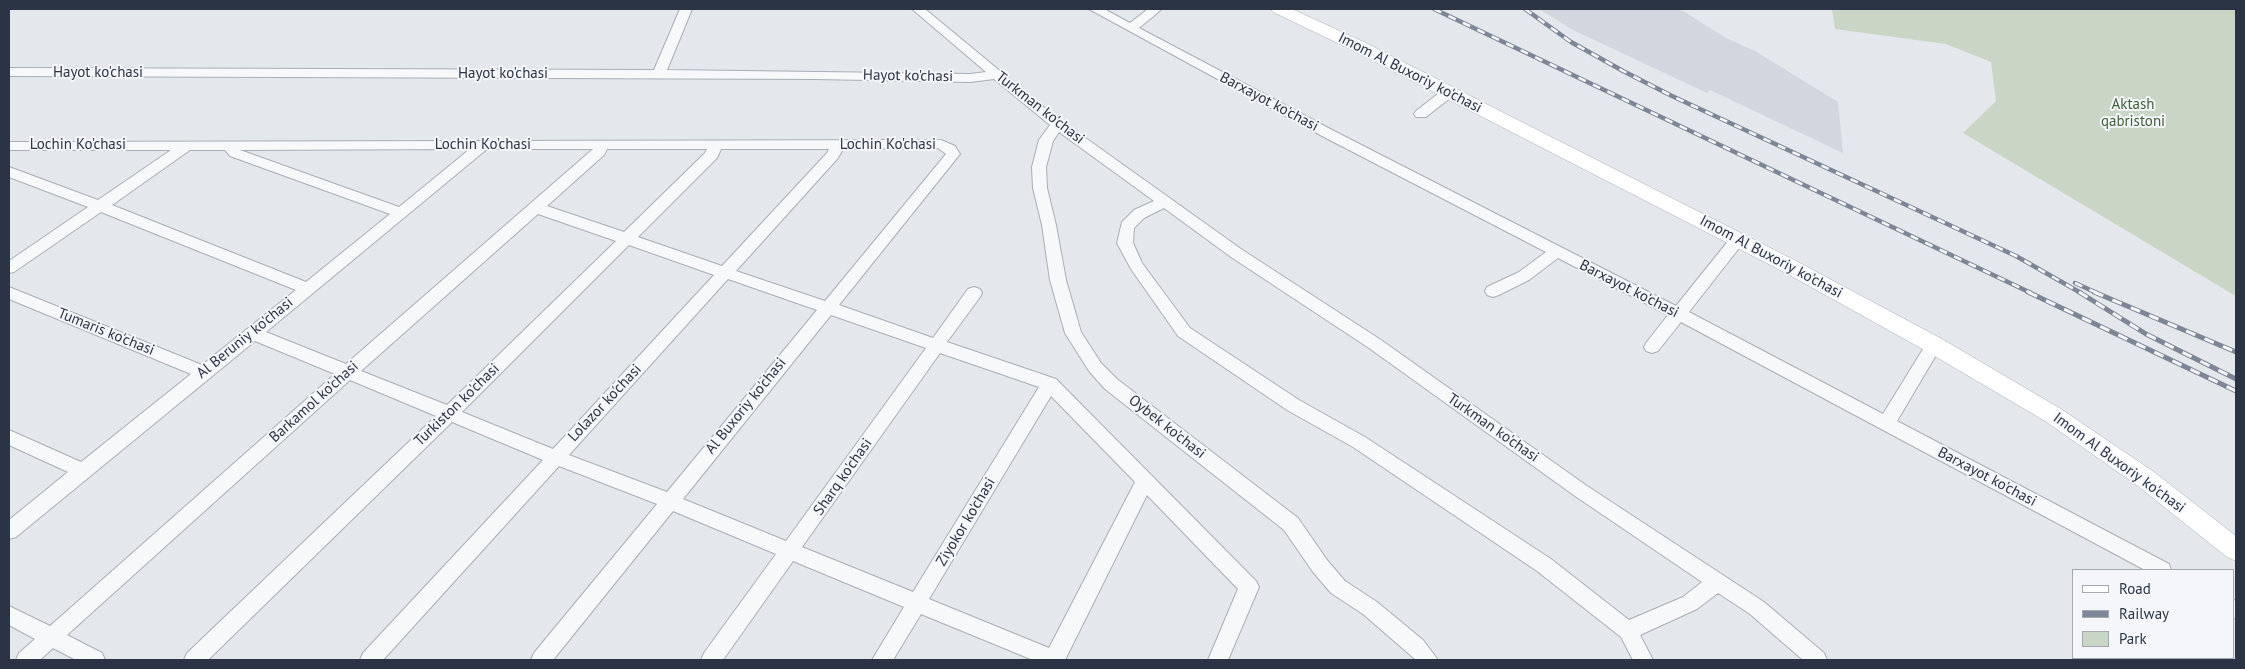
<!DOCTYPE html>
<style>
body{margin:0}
#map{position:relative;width:2245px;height:669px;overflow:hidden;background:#e4e7ec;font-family:"PT Sans",sans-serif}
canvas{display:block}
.frame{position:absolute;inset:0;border:10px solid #2b3445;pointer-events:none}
.legend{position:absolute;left:2072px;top:569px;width:162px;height:90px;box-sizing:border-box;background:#f4f6f9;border:1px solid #a4a8b1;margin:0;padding:6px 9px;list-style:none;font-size:15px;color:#2b3445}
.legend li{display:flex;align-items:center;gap:10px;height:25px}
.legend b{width:25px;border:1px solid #a4a8b1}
</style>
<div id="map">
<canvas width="2245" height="669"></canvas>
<div class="frame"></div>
<ul class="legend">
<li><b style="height:6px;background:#fff"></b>Road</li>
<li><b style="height:6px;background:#7d8696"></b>Railway</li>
<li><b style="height:14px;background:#c9d6c5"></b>Park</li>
</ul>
</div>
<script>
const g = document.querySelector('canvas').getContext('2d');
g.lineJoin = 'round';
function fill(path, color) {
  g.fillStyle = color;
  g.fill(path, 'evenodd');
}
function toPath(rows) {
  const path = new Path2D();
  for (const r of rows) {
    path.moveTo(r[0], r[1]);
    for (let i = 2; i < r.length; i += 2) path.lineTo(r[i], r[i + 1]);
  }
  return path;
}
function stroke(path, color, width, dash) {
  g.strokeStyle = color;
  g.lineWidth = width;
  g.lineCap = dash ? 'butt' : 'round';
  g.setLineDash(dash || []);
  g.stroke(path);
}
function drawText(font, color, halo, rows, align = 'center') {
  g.font = font + ' "PT Sans",sans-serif';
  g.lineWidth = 4;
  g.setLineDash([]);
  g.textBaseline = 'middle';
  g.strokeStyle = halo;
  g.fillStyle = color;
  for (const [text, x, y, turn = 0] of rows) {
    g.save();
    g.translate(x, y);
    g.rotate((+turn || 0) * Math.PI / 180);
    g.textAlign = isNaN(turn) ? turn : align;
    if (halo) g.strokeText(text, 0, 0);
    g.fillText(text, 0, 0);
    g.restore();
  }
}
fill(toPath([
 [1539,9,1680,9,1726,38,1755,51,1838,102,1843,153,1710,90,1707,93,1573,30]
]), '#d2d6de');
fill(toPath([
 [1832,9,2236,9,2236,293,2234,295,1963,133,1996,101,1991,62,1946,44,1835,29]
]), '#c9d6c5');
const minor = toPath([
 [680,9,692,9,667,70,970,74,986,72,912,9,925,9,1052,114,1241,249,1381,340,1587,486,1764,602,1824,653,1827,660,1803,660,1750,614,1718,593,1697,609,1640,635,1653,660,1633,660,1621,637,1537,571,1353,447,1287,410,1178,336,1131,269,1117,243,1122,222,1134,210,1154,201,1059,132,1053,141,1046,167,1047,188,1056,225,1066,280,1081,332,1101,363,1117,379,1298,518,1327,560,1345,581,1377,602,1423,640,1438,660,1416,660,1363,614,1331,593,1313,572,1284,530,1105,389,1089,371,1065,333,1050,280,1042,225,1033,188,1032,167,1039,140,1050,125,994,79,970,82,816,79,9,76,9,68,654,70,680,9],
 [1164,208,1231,257,1369,348,1575,496,1702,582,1683,597,1629,620,1551,559,1365,437,1299,400,1190,328,1142,263,1133,243,1134,228,1144,218,1164,208],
 [1089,9,1104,9,1130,23,1148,9,1162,9,1139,28,1334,131,1676,306,1733,235,1743,235,1746,239,1743,243,1689,312,1883,414,1928,341,1934,339,1940,341,1942,345,1897,421,2169,564,2171,570,2145,570,1681,322,1658,351,1652,353,1646,351,1644,347,1646,343,1668,315,1558,258,1529,280,1499,295,1493,297,1487,295,1485,291,1487,287,1519,272,1546,252,1324,137,1089,9],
 [1449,88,1454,89,1456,92,1454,95,1426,117,1416,117,1414,114,1416,111,1444,89,1449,88],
 [941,140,955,146,960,154,839,305,933,338,968,289,974,287,980,289,982,293,980,297,947,342,1056,379,1256,581,1259,587,1228,660,1208,660,1238,589,1147,495,1065,660,1033,660,921,614,893,660,872,660,904,607,793,561,723,660,701,660,704,653,776,554,673,511,553,660,531,660,534,653,657,504,559,466,383,660,360,660,363,653,543,460,452,422,208,660,184,660,187,653,436,416,350,380,67,635,102,653,105,660,76,660,53,648,40,660,16,660,19,653,35,639,9,625,9,606,50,626,335,374,255,341,16,537,9,539,9,520,68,472,9,445,9,430,81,462,191,374,9,299,9,287,202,365,296,290,101,212,14,272,9,273,9,261,88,207,9,177,9,167,98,200,171,150,9,150,9,142,941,140],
 [938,148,946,154,825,301,736,271,838,158,843,149,938,148],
 [470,149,399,207,240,150,470,149],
 [487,149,593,149,346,364,266,332,487,149],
 [607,149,707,149,705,153,624,232,547,206,604,155,607,149],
 [721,149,829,149,827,153,722,266,638,237,717,158,721,149],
 [190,150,225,150,230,156,390,214,306,282,112,205,190,150],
 [538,214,616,241,447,405,361,371,538,214],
 [629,245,714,275,553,449,462,412,629,245],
 [728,279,817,310,667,492,569,455,728,279],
 [831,315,926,348,786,541,683,499,831,315],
 [940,353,1039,387,913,592,802,547,940,353],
 [1051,396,1135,482,1049,648,929,599,1051,396],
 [2234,600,2236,601,2236,619,2234,618,2234,600]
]);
const major = toPath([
 [1271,9,1292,9,1366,43,1798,262,1942,339,2061,409,2154,472,2236,536,2236,561,2227,557,2138,486,2045,421,1926,351,1784,272,1354,51,1273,12,1271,9]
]);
stroke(minor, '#a9aeb7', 2);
stroke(major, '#a3abb8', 1);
fill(minor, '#f7f8fa');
fill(major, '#fff');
const railFar1 = toPath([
 [1434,9,2031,293],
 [1525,9,1571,42,1623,71,1672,96,2016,256,2081,293],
 [2075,283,2097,293]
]);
const rail = toPath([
 [2028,292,2236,391],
 [2079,292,2146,334,2236,379],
 [2094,292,2236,352]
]);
stroke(railFar1, '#7d8696', 4.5);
stroke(rail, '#7d8696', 5);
stroke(railFar1, '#f4f6f9', 2.5, [8]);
stroke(rail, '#f4f6f9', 3, [10]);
drawText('15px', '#2b3445', '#f4f6f9', [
 ["Hayot ko'chasi",98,73],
 ["Imom Al Buxoriy ko'chasi",1410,73,27],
 ["Hayot ko'chasi",503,74],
 ["Hayot ko'chasi",908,76,1],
 ["Barxayot ko'chasi",1269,102,28],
 ["Turkman ko'chasi",1040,108,38],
 ["Lochin Ko'chasi",78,145],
 ["Lochin Ko'chasi",483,145],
 ["Lochin Ko'chasi",888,145],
 ["Imom Al Buxoriy ko'chasi",1771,257,28],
 ["Barxayot ko'chasi",1629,289,27],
 ["Tumaris ko'chasi",106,332,22],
 ["Al Beruniy ko'chasi",245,338,-39],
 ["Barkamol ko'chasi",314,402,-42],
 ["Lolazor ko'chasi",605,403,-47],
 ["Turkiston ko'chasi",457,405,-44],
 ["Al Buxoriy ko'chasi",746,406,-51],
 ["Oybek ko'chasi",1167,427,38],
 ["Turkman ko'chasi",1493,428,35],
 ["Imom Al Buxoriy ko'chasi",2119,463,36],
 ["Sharq ko'chasi",843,477,-55],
 ["Barxayot ko'chasi",1987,477,28],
 ["Ziyokor ko'chasi",966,522,-59]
]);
drawText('15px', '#3f6138', '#f4f6f9', [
 ["Aktash",2133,105],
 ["qabristoni",2133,122]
]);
</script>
